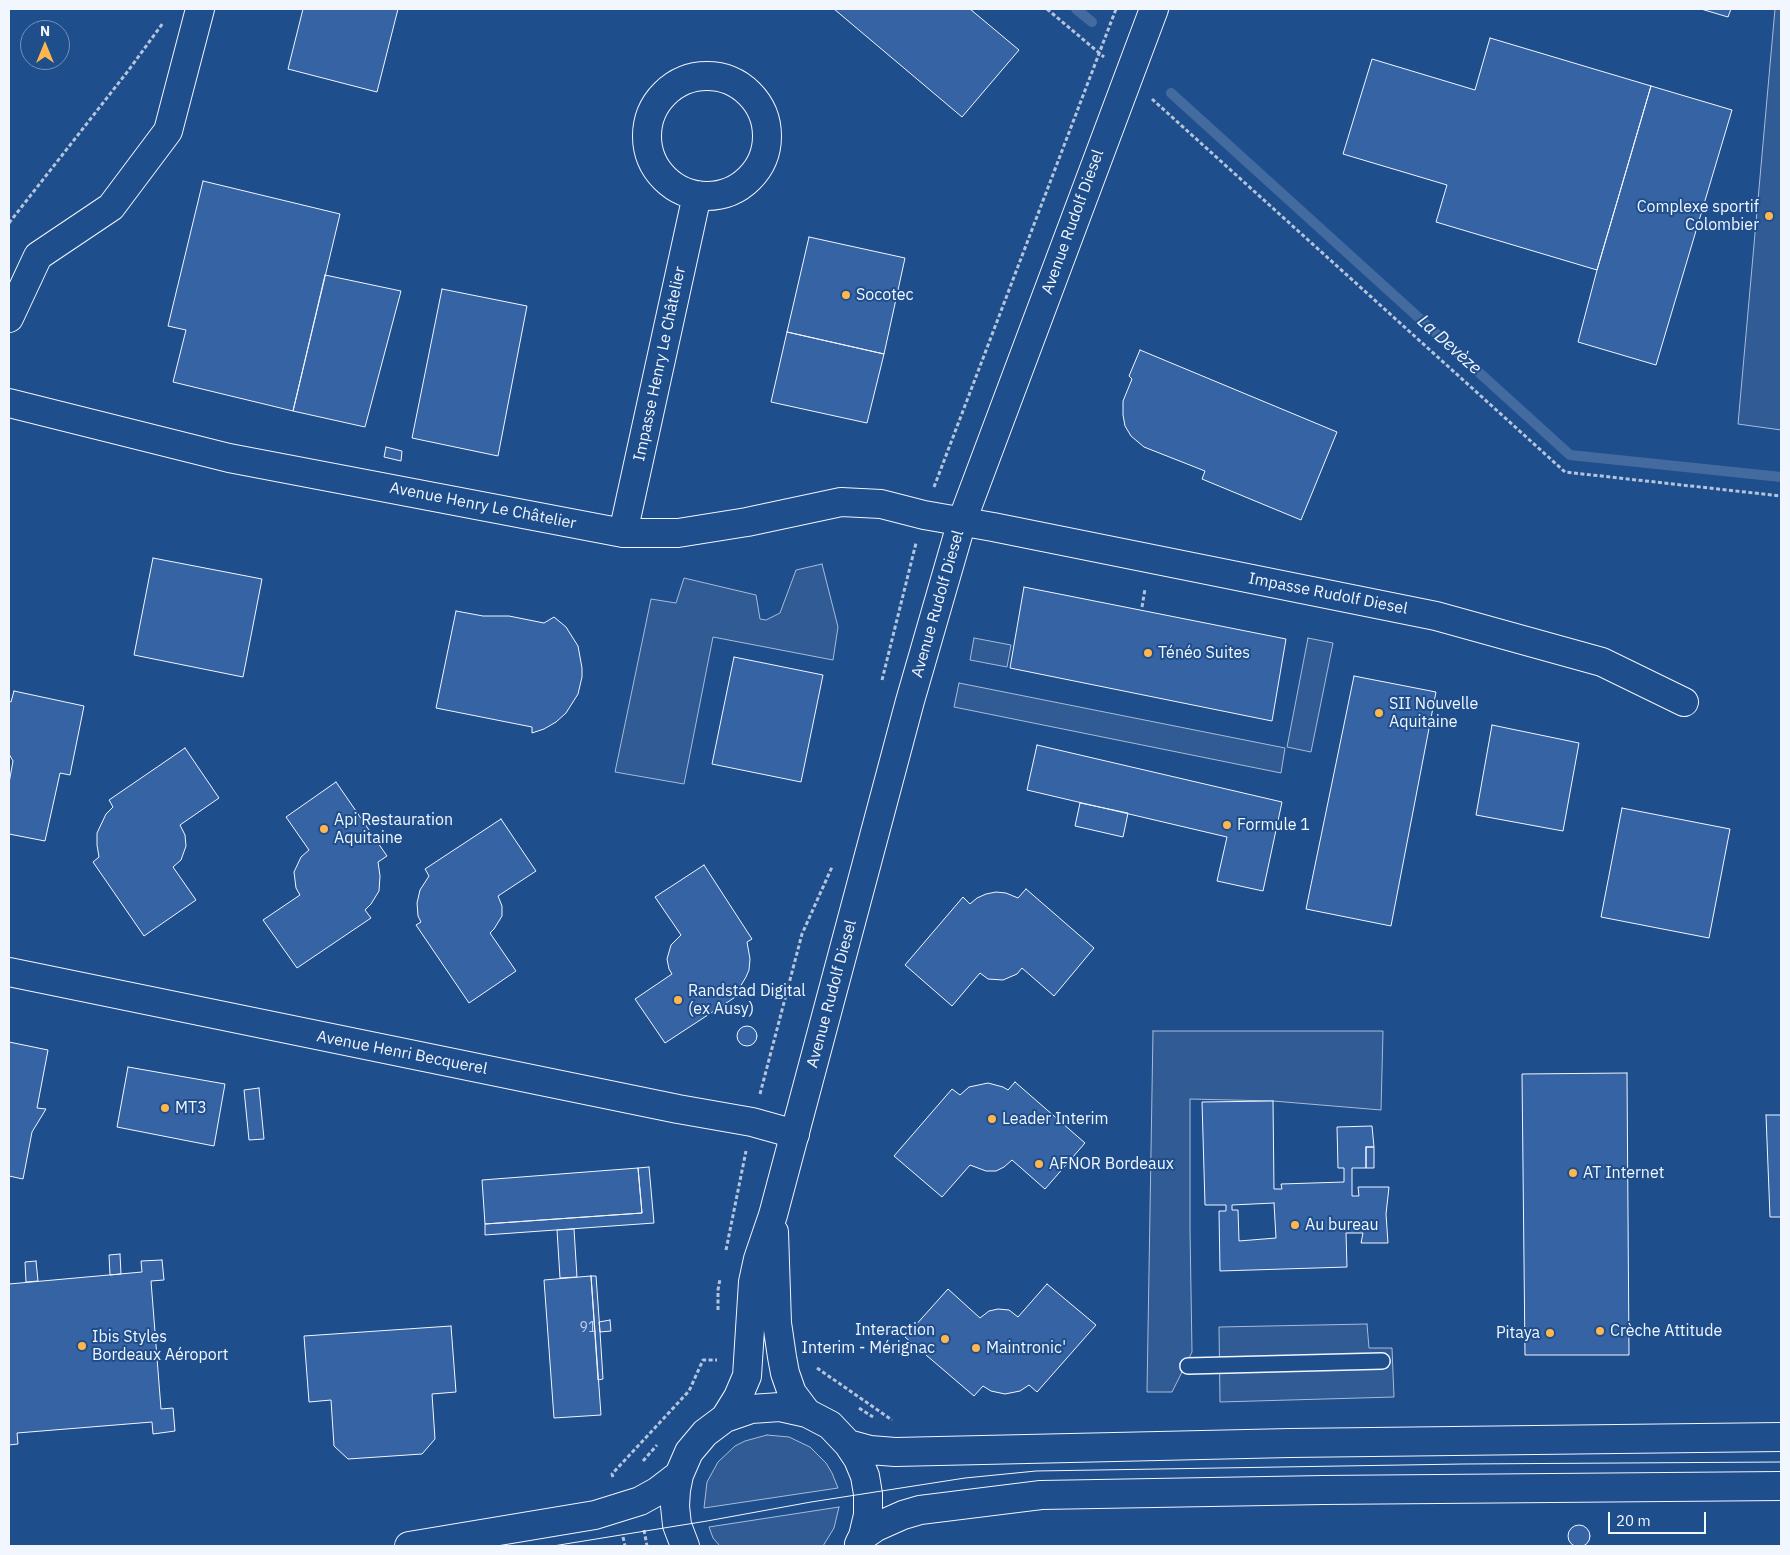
<!DOCTYPE html>
<meta charset="utf-8">
<style>
body{margin:0}
#map{position:relative;width:1790px;height:1555px;overflow:hidden;background:#1f4e8c;font-family:"IBM Plex Sans",sans-serif}
canvas{display:block}
.frame{position:absolute;inset:0;border:10px solid #f2f6ff;pointer-events:none}
.north{position:absolute;left:20px;top:20px;width:50px;height:50px;box-sizing:border-box;background:#1f4e8c;border:1px solid #7391ba;border-radius:50%;rotate:0deg;font-size:14px;font-weight:700;line-height:20px;text-align:center;color:#f2f6ff}
.north::after{content:'';display:block;margin:auto;width:18px;height:22px;background:#ffb74d;clip-path:polygon(50% 0,100% 100%,50% 72%,0 100%)}
.scale{position:absolute;left:1608px;top:1512px;width:98px;height:22px;box-sizing:border-box;border:2px solid #f2f6ff;border-top:0;padding-left:6px;font-size:15px;line-height:18px;white-space:nowrap;color:#f2f6ff;-webkit-text-stroke:4px #1f4e8c;paint-order:stroke}
</style>
<div id="map">
<canvas width="1790" height="1555"></canvas>
<div class="frame"></div>
<div class="north">N</div>
<div class="scale">20 m</div>
</div>
<script>
const g = document.querySelector('canvas').getContext('2d');
g.lineJoin = 'round';
function fill(path, color) {
  g.fillStyle = color;
  g.fill(path, 'evenodd');
}
function toPath(rows) {
  const path = new Path2D();
  for (const r of rows) {
    if (r.length === 3) {
      path.moveTo(r[0] + r[2], r[1]);
      path.arc(r[0], r[1], r[2], 0, 2 * Math.PI);
      continue;
    }
    path.moveTo(r[0], r[1]);
    for (let i = 2; i < r.length; i += 2) path.lineTo(r[i], r[i + 1]);
  }
  return path;
}
function stroke(path, color, width, dash) {
  g.strokeStyle = color;
  g.lineWidth = width;
  g.lineCap = dash ? 'butt' : 'round';
  g.setLineDash(dash || []);
  g.stroke(path);
}
function drawText(font, color, halo, rows, align = 'center') {
  g.font = font + ' "IBM Plex Sans",sans-serif';
  g.lineWidth = 4;
  g.setLineDash([]);
  g.textBaseline = 'middle';
  g.strokeStyle = halo;
  g.fillStyle = color;
  for (const [text, x, y, turn = 0] of rows) {
    g.save();
    g.translate(x, y);
    g.rotate((+turn || 0) * Math.PI / 180);
    g.textAlign = isNaN(turn) ? turn : align;
    if (halo) g.strokeText(text, 0, 0);
    g.fillText(text, 0, 0);
    g.restore();
  }
}
const built = toPath([
 [1775,9,1781,9,1781,430,1738,424,1775,9],
 [822,564,838,627,833,660,713,637,684,784,615,772,651,599,676,603,684,578,756,595,760,619,766,620,780,613,796,570,822,564],
 [974,638,1011,645,1007,667,970,660,974,638],
 [1308,638,1333,643,1311,752,1287,747,1308,638],
 [959,683,1285,748,1281,773,954,707,959,683],
 [1153,1031,1383,1031,1381,1110,1273,1101,1190,1099,1190,1230,1192,1352,1172,1392,1147,1392,1153,1031],
 [1367,1324,1369,1348,1392,1348,1394,1397,1220,1402,1219,1327,1367,1324],
 [767,1435,789,1437,810,1447,826,1463,832,1473,838,1488,704,1508,707,1482,718,1462,735,1446,745,1441,767,1435],
 [839,1507,834,1528,823,1546,720,1546,713,1538,709,1527,839,1507]
]);
fill(built, '#305b95');
stroke(built, '#a8bbd7', 1);
stroke(toPath([
 [1076,9,1092,22],
 [1171,93,1570,455,1781,477]
]), '#446ba0', 10);
const building = toPath([
 [303,9,398,9,377,92,288,69,303,9],
 [834,9,970,9,1019,50,962,117,834,9],
 [1701,9,1731,9,1728,17,1701,9],
 [1490,38,1651,86,1597,270,1436,222,1447,185,1343,154,1372,59,1475,90,1490,38],
 [1651,86,1732,110,1656,365,1578,342,1597,270,1651,86],
 [203,181,340,214,293,411,173,382,186,330,168,326,203,181],
 [809,237,905,258,884,354,787,332,809,237],
 [325,275,401,291,365,427,293,411,325,275],
 [442,289,527,306,498,456,412,438,442,289],
 [787,332,884,354,867,423,771,402,787,332],
 [1140,350,1337,432,1301,520,1202,479,1205,471,1144,447,1131,436,1125,426,1123,415,1123,401,1132,379,1129,376,1140,350],
 [386,447,402,451,401,461,384,457,386,447],
 [153,558,262,579,243,677,134,655,153,558],
 [1024,587,1286,639,1272,721,1010,668,1024,587],
 [456,611,483,616,509,616,544,623,554,617,566,627,578,646,582,668,582,677,578,694,566,713,556,722,544,729,532,733,532,727,436,708,456,611],
 [734,657,823,675,801,782,712,764,734,657],
 [1354,676,1436,692,1391,926,1306,909,1354,676],
 [14,691,84,706,70,775,60,773,45,841,9,834,9,783,13,761,9,754,9,701,11,702,14,691],
 [1492,725,1579,743,1563,831,1476,815,1492,725],
 [1037,745,1282,802,1263,891,1217,881,1227,837,1027,790,1037,745],
 [185,748,219,798,180,825,185,835,186,846,181,860,173,867,196,900,144,936,93,862,99,857,97,845,97,833,106,814,113,807,109,800,185,748],
 [336,782,387,856,378,862,380,876,379,891,371,904,365,910,371,918,297,968,263,920,300,895,296,888,294,872,301,857,309,850,286,817,336,782],
 [1080,803,1128,813,1123,837,1075,826,1080,803],
 [1622,808,1730,829,1709,938,1601,917,1622,808],
 [501,819,536,871,498,896,502,906,502,916,494,929,490,933,516,971,469,1003,416,925,421,922,418,916,417,903,420,890,429,876,425,869,501,819],
 [704,865,752,939,747,942,750,959,749,970,746,977,740,987,743,992,665,1043,635,999,672,974,669,969,667,959,671,945,681,935,655,897,704,865],
 [1026,889,1094,948,1054,996,1022,968,1017,974,1003,980,988,979,980,973,952,1006,905,965,963,897,970,904,977,898,986,894,996,892,1006,893,1018,898,1026,889],
 [747,1036,10],
 [9,1042,48,1050,37,1108,46,1109,32,1132,23,1179,9,1176,9,1042],
 [128,1067,225,1084,214,1146,117,1127,128,1067],
 [1627,1073,1629,1355,1525,1355,1522,1074,1627,1073],
 [1015,1082,1085,1143,1045,1189,1012,1160,1004,1167,996,1171,986,1171,970,1165,942,1197,894,1156,952,1089,960,1095,969,1087,988,1083,1003,1087,1008,1090,1015,1082],
 [259,1088,264,1139,249,1140,244,1090,259,1088],
 [1273,1101,1274,1189,1282,1189,1281,1184,1344,1182,1344,1168,1338,1168,1337,1127,1372,1126,1374,1147,1366,1147,1366,1168,1352,1168,1352,1196,1359,1196,1358,1187,1389,1187,1386,1214,1388,1243,1361,1243,1363,1233,1346,1233,1347,1267,1220,1271,1219,1211,1226,1211,1226,1205,1205,1205,1202,1102,1273,1101],
 [1274,1203,1276,1238,1239,1241,1238,1210,1232,1210,1232,1205,1274,1203],
 [1766,1115,1781,1115,1781,1217,1770,1217,1766,1115],
 [1366,1147,1374,1147,1374,1168,1366,1168,1366,1147],
 [649,1167,654,1223,485,1235,485,1224,642,1213,638,1168,649,1167],
 [638,1168,642,1213,485,1224,482,1180,638,1168],
 [574,1229,577,1277,560,1278,557,1230,574,1229],
 [120,1254,121,1274,110,1275,109,1255,120,1254],
 [162,1260,164,1280,151,1281,161,1409,173,1408,175,1431,153,1434,152,1422,17,1433,18,1444,9,1445,9,1284,142,1272,141,1261,162,1260],
 [36,1261,38,1281,26,1282,25,1262,36,1261],
 [591,1276,596,1276,600,1332,603,1379,598,1380,591,1276],
 [591,1276,601,1415,554,1418,544,1280,591,1276],
 [1047,1284,1096,1325,1037,1392,1029,1385,1020,1391,1005,1394,991,1391,983,1386,974,1396,905,1337,948,1289,980,1318,989,1311,998,1309,1009,1310,1018,1317,1047,1284],
 [610,1320,611,1331,600,1332,599,1322,610,1320],
 [451,1326,456,1392,432,1394,435,1439,422,1454,348,1459,334,1446,331,1400,309,1402,304,1336,451,1326],
 [1579,1536,11]
]);
fill(building, '#3563a3');
stroke(building, '#f2f6ff', 1);
const service = toPath([
 [1188,1366,1382,1361]
]);
const minor = toPath([
 [707,136,60],
 [9,318,38,256,111,207,168,131,200,9],
 [9,403,229,458,623,533,678,533,747,522,841,502,881,504,924,515,993,527,1436,616,1602,662,1684,702],
 [623,533,697,195],
 [9,972,678,1109,752,1122,795,1134]
]);
const tertiary = toPath([
 [774,1232,777,1323,782,1357,785,1373,792,1393,807,1413],
 [725,1418,738,1397,747,1376,753,1282,758,1259,773,1215,910,701,962,521,1154,9],
 [848,1444,870,1450,895,1452,1290,1443,1781,1437],
 [863,1536,876,1527,903,1515,920,1510,1041,1495,1323,1490,1781,1486],
 [409,1546,595,1515,640,1501,658,1491,679,1475],
 [685,1546,677,1525,675,1506,676,1490,679,1475,689,1452,705,1433,725,1418,751,1409,780,1407,807,1413,830,1425,848,1444,858,1459,865,1476,868,1494,868,1515,863,1536,859,1544]
]);
stroke(service, '#f2f6ff', 18);
stroke(minor, '#f2f6ff', 30);
stroke(tertiary, '#f2f6ff', 30);
stroke(toPath([
 [1047,9,1104,57],
 [1152,99,1565,472,1781,496],
 [9,223,128,71,163,23],
 [934,487,1116,9],
 [1142,607,1145,589],
 [882,680,916,543],
 [760,1094,802,934,832,867],
 [726,1250,746,1151],
 [718,1310,718,1290,720,1279],
 [817,1368,892,1420],
 [859,1408,873,1417],
 [643,1461,657,1445],
 [613,1477,612,1474,689,1391,703,1360,717,1360],
 [644,1530,647,1546],
 [623,1537,625,1546]
]), '#b3c4dc', 3, [4, 2.5]);
stroke(service, '#1f4e8c', 15);
stroke(minor, '#1f4e8c', 28);
stroke(tertiary, '#1f4e8c', 28);
stroke(toPath([
 [553,1546,707,1521,811,1502,965,1478,1036,1471,1463,1464,1781,1462]
]), '#f2f6ff', 1);
for (const [x, y, r, color] of [
 [1769,216,5,"#ffb74d"],
 [846,295,5,"#ffb74d"],
 [1148,653,5,"#ffb74d"],
 [1379,713,5,"#ffb74d"],
 [1227,825,5,"#ffb74d"],
 [324,829,5,"#ffb74d"],
 [678,1000,5,"#ffb74d"],
 [165,1108,5,"#ffb74d"],
 [992,1119,5,"#ffb74d"],
 [1039,1164,5,"#ffb74d"],
 [1573,1173,5,"#ffb74d"],
 [1295,1225,5,"#ffb74d"],
 [1600,1331,5,"#ffb74d"],
 [1550,1333,5,"#ffb74d"],
 [945,1339,5,"#ffb74d"],
 [82,1346,5,"#ffb74d"],
 [976,1348,5,"#ffb74d"]
]) {
  const dot = new Path2D();
  dot.arc(x, y, r, 0, 2 * Math.PI);
  g.fillStyle = color;
  g.fill(dot);
  stroke(dot, '#1f4e8c', 2);
}
drawText('14px', '#c3d1e8', null, [
 ["91",588,1328]
]);
drawText('16px', '#f2f6ff', '#1f4e8c', [
 ["Complexe sportif",1759,207,"right"],
 ["Colombier",1759,225,"right"],
 ["Socotec",856,295],
 ["Ténéo Suites",1158,653],
 ["SII Nouvelle",1389,704],
 ["Aquitaine",1389,722],
 ["Api Restauration",334,820],
 ["Aquitaine",334,838],
 ["Formule 1",1237,825],
 ["Randstad Digital",688,991],
 ["(ex Ausy)",688,1009],
 ["MT3",175,1108],
 ["Leader Interim",1002,1119],
 ["AFNOR Bordeaux",1049,1164],
 ["AT Internet",1583,1173],
 ["Au bureau",1305,1225],
 ["Interaction",935,1330,"right"],
 ["Interim - Mérignac",935,1348,"right"],
 ["Crèche Attitude",1610,1331],
 ["Pitaya",1540,1333,"right"],
 ["Ibis Styles",92,1337],
 ["Bordeaux Aéroport",92,1355],
 ["Maintronic'",986,1348]
], 'left');
drawText('16px', '#f2f6ff', '#1f4e8c', [
 ["Avenue Rudolf Diesel",1073,222,-70],
 ["Impasse Henry Le Châtelier",660,364,-78],
 ["Avenue Henry Le Châtelier",483,506,11],
 ["Impasse Rudolf Diesel",1328,594,11],
 ["Avenue Rudolf Diesel",938,604,-74],
 ["Avenue Rudolf Diesel",832,994,-75],
 ["Avenue Henri Becquerel",402,1053,11]
]);
drawText('italic 18px', '#f2f6ff', '#1f4e8c', [
 ["La Devèze",1449,345,42]
]);
</script>
